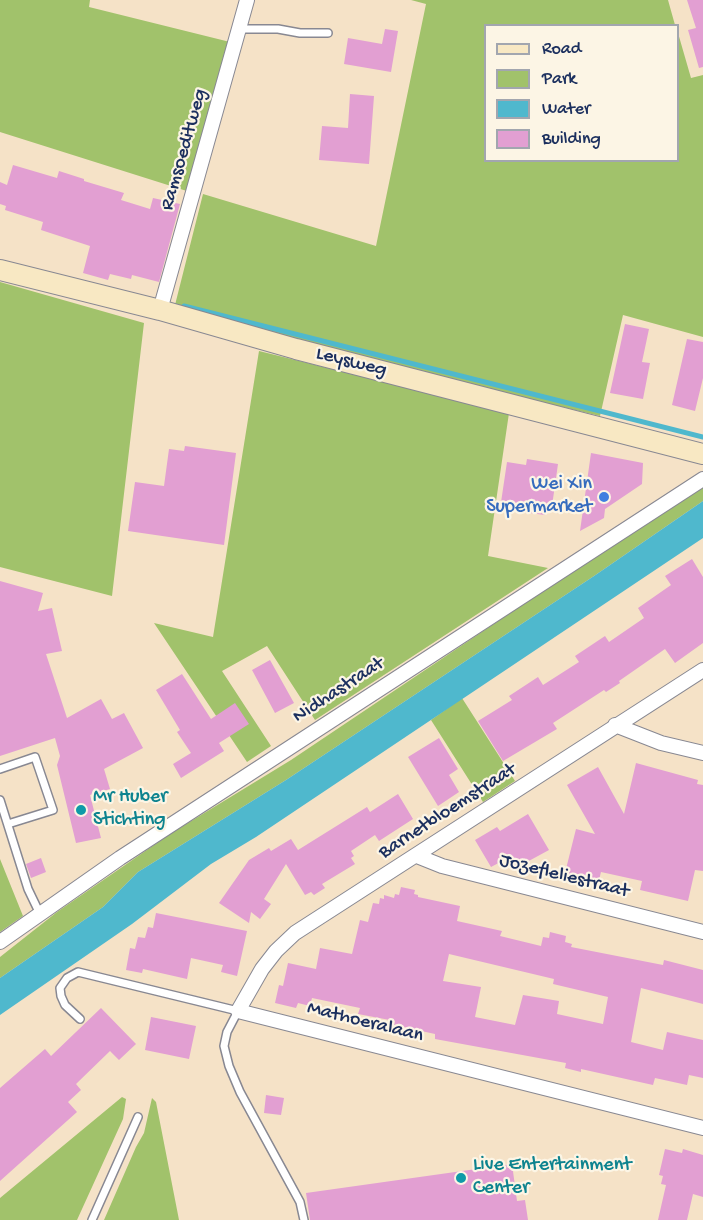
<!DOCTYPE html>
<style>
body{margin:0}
#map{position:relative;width:703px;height:1220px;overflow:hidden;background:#f5e2c7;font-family:"Gochi Hand",sans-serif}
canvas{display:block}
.legend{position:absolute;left:484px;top:24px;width:195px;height:138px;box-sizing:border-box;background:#fcf5e5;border:2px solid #a2a6af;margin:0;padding:8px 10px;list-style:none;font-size:18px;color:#1b2f5e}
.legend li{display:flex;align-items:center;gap:12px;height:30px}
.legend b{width:30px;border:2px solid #a2a6af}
</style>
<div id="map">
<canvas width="703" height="1220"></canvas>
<ul class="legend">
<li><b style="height:8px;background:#f8e8c3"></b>Road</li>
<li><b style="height:16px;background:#a1c26b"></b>Park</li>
<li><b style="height:16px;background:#4fb8cd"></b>Water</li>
<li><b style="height:16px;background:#e29fd2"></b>Building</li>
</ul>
</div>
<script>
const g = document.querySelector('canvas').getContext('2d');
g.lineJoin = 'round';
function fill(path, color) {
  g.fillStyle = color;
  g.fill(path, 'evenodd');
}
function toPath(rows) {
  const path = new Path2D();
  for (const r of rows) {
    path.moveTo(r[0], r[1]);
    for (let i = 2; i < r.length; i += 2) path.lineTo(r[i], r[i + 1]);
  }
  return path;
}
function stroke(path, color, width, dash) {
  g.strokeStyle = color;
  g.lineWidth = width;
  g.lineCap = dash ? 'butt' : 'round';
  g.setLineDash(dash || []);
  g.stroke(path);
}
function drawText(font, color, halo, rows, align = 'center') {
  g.font = font + ' "Gochi Hand",sans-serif';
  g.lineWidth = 4.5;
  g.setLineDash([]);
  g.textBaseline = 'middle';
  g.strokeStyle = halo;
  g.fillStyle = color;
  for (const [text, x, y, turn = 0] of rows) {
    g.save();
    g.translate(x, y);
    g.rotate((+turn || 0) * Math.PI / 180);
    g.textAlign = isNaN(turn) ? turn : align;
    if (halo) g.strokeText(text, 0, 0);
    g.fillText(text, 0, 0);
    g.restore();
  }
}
fill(toPath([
 [0,0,90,0,89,7,230,42,190,192,0,132],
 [411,0,668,0,675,25,486,26,486,160,678,160,678,33,691,78,703,75,703,337,623,315,600,416,370,361,175,305,203,194,376,246,426,4],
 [0,282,144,323,112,596,0,567],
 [259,351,509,413,488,556,548,568,315,720,267,646,222,671,271,746,247,762,154,623,213,637],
 [703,487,703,501,594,576,286,780,138,872,103,907,0,978,0,957,57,912,170,834,291,760,525,603],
 [462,698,515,781,483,802,431,720],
 [0,859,23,916,0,932],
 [122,1097,126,1099,123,1119,77,1220,0,1220,0,1198],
 [152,1098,156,1102,179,1220,104,1220,136,1147,144,1133]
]), '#a1c26b');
fill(toPath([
 [703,501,703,538,256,837,211,864,132,924,0,1015,0,978,103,907,138,872,286,780,594,576]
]), '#4fb8cd');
stroke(toPath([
 [184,306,703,437]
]), '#4fb8cd', 5);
fill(toPath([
 [687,0,703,0,703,67,699,68,688,30,696,28],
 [385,29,398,31,391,72,344,64,348,38,382,44],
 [350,94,374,96,369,164,319,160,322,126,348,128],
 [13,165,57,178,59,171,84,179,84,181,124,193,121,200,150,209,153,198,180,204,159,282,132,275,131,279,110,274,108,280,83,273,90,246,41,230,43,222,5,210,6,206,0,204,0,182,7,185],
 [625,324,649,329,642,362,650,363,643,399,610,393],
 [687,339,703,342,703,378,695,411,672,405],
 [185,446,236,453,224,545,128,531,135,482,164,486,169,449,184,451],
 [591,453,643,463,642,484,605,509,604,518,580,531],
 [527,459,558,464,551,513,546,512,545,515,500,509,507,462,526,465],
 [692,559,703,577,703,643,675,663,665,649,619,681,620,683,606,692,604,690,553,723,557,729,503,761,478,721,512,700,509,696,538,677,543,685,579,662,575,656,605,636,609,642,644,618,638,608,671,585,665,576],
 [0,581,43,593,38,611,52,608,62,651,46,654,67,718,101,699,112,719,124,713,143,748,104,769,110,789,90,795,101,838,76,843,57,765,60,756,55,738,0,756],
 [270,660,294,703,275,713,252,670],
 [182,674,211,719,235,703,249,724,219,743,224,751,181,778,173,764,191,753,177,732,180,730,156,690],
 [439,738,458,769,449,775,459,792,438,806,408,757],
 [636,763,698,780,697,784,703,785,703,871,695,870,688,901,640,890,642,881,601,872,598,884,564,877,576,829,595,834,567,785,598,767,624,814],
 [398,794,413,819,379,841,375,835,351,851,354,856,351,858,355,864,322,884,325,888,314,895,311,892,305,895,286,864,264,899,271,904,260,919,251,912,249,923,219,903,249,860,269,848,271,851,291,839,298,850,367,807,370,812],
 [528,814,549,850,514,869,508,858,491,867,475,840,497,827,500,831],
 [41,858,46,872,31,878,26,864],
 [401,887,415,890,414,894,418,895,418,897,460,906,457,921,502,931,500,936,541,946,543,937,549,938,550,932,566,936,565,942,572,944,571,947,663,965,664,960,703,970,703,1004,641,988,631,1042,663,1050,667,1032,703,1040,703,1078,689,1075,687,1085,655,1078,653,1085,581,1069,581,1072,565,1068,566,1063,435,1039,435,1034,394,1025,395,1021,358,1014,360,1008,312,998,310,1006,298,1003,296,1008,275,1003,279,985,283,986,288,963,316,969,320,948,352,954,360,920,368,922,373,903,379,904,380,898,384,899,384,895,394,898,395,894,399,895],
 [449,954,554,979,553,984,608,997,603,1024,557,1014,559,1001,523,995,515,1025,475,1017,481,987,443,981],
 [156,913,247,931,237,976,221,972,223,965,191,958,187,979,143,969,142,973,126,970,130,948,135,949,138,937,145,938,148,927,153,928],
 [101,1008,136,1044,119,1060,110,1051,76,1084,81,1090,68,1102,77,1112,0,1181,0,1088,45,1049,51,1056],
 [151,1017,196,1026,189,1059,145,1050],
 [266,1095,284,1098,281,1115,264,1113],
 [665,1149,682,1153,683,1149,703,1155,703,1197,693,1194,687,1220,658,1220,666,1185,661,1184,663,1176,659,1175],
 [512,1164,517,1201,525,1200,528,1220,310,1220,306,1193]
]), '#e29fd2');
const lane = toPath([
 [240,29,278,29,300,33,328,33],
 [0,769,35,757,53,810,8,824],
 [0,800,28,889,40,914],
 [80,1019,65,1005,61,996,60,988,67,978,78,972,238,1011,227,1032,224,1046,229,1066,240,1092,300,1202,304,1220],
 [92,1220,138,1117]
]);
const street = toPath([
 [160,310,247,0],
 [703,670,295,933,276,951,262,969,238,1011,703,1128],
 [615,725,661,743,703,753],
 [417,856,442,866,703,932],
 [0,942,120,858,703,479]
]);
const secondary = toPath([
 [0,270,160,310,296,349,703,454]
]);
stroke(lane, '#888892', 10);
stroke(street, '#888892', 16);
stroke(secondary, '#888892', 22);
stroke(lane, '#fff', 7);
stroke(street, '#fff', 14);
stroke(secondary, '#f8e8c3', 20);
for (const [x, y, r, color] of [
 [604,497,6,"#3f7fe0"],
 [81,810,6,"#0f9aa8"],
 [461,1178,6,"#0f9aa8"]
]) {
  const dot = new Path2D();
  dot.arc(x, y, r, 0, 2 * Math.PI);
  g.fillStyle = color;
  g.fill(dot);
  stroke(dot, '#fcf5e5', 2);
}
drawText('20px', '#1b2f5e', '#fcf5e5', [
 ["Ramsoeditweg",185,150,-74],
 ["Leysweg",351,363,14],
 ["Nidhastraat",339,691,-33],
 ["Barnetbloemstraat",448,812,-33],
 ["Jozefleliestraat",564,877,14],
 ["Mathoeralaan",365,1023,14]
]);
drawText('20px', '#366cbe', '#fcf5e5', [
 ["Wei Xin",592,485],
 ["Supermarket",592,508]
], 'right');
drawText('20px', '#0d838f', '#fcf5e5', [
 ["Mr Huber",93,798],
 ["Stichting",93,821],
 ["Live Entertainment",473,1166],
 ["Center",473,1189]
], 'left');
</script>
